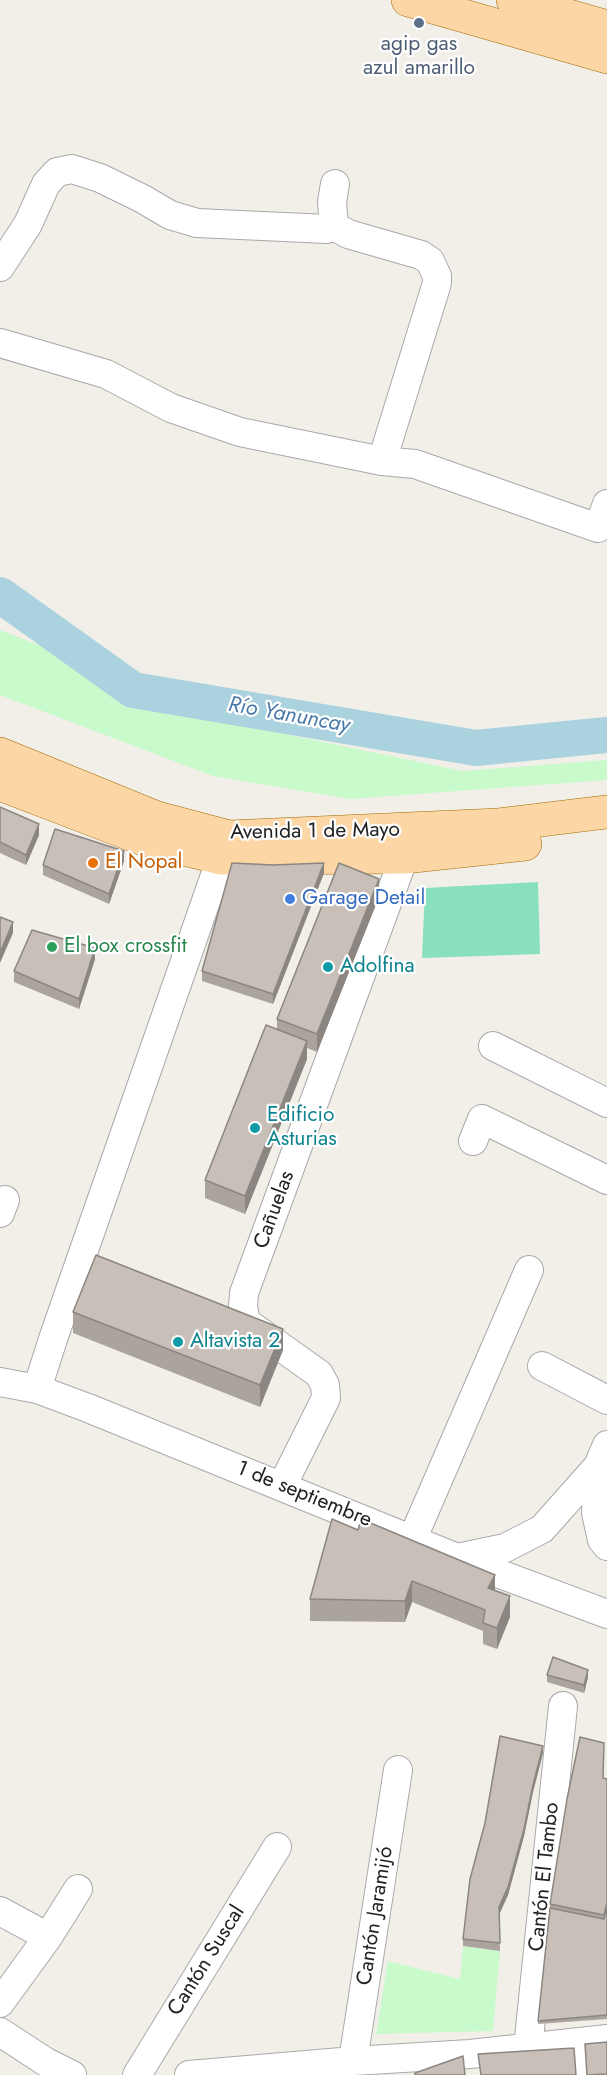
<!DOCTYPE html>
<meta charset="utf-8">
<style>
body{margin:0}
canvas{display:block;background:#f2efe9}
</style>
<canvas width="607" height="2075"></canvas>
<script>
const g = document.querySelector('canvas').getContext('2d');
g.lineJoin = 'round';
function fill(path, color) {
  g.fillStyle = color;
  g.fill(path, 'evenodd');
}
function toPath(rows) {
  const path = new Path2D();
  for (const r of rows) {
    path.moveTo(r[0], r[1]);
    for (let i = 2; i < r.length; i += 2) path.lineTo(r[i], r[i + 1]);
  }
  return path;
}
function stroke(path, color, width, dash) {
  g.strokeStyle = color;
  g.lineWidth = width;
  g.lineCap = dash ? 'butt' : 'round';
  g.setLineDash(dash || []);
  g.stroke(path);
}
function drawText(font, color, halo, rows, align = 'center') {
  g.font = font + ' Jost,sans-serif';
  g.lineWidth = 4.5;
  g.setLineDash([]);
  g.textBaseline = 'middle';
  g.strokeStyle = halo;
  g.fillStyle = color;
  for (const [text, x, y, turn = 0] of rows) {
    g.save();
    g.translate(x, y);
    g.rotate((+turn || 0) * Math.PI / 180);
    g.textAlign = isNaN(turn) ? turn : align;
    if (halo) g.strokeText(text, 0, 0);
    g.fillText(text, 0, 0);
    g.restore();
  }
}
fill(toPath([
 [0,630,246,726,463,771,607,760,607,780,350,799,213,776,0,695],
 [463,1946,500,1951,493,2031,376,2034,388,1961,460,1979]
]), '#c8facc');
fill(toPath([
 [538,882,540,954,422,958,425,888]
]), '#88e0be');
stroke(toPath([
 [0,595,133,690,476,748,607,735]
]), '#aad3df', 36);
const minor = toPath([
 [335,184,332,202,334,226,348,234,421,255,430,261,437,276,437,283,382,461],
 [0,267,28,224,46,184,57,172,72,169,100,178,143,199,170,215,197,223,327,229,334,226],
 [0,343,106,374,171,408,240,432,382,461,415,464,598,528,607,504],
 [493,1046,607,1103],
 [473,1141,482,1119,607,1180],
 [0,1213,5,1200],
 [542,1366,607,1400],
 [0,1382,37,1389,88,1408,457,1558,607,1614],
 [37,1389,54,1336,221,858],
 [598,1466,596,1513,602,1540,607,1546],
 [282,1486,326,1398,325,1385,319,1374,246,1322,243,1307,244,1293,404,857,407,838],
 [412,1540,529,1270],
 [457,1558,505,1548,542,1529,598,1466,607,1445],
 [0,1911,48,1937],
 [0,2003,48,1937,78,1889],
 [0,2032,46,2062,72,2075],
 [580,2042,581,2075],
 [528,2048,563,1706],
 [353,2061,398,1770],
 [137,2075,277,1847],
 [189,2075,353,2061,470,2054,607,2039]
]);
const major = toPath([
 [408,0,607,57],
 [513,0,607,27],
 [0,754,157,818,229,837,499,825,607,812],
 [0,784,146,840,221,858,404,857,525,844]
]);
stroke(minor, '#a9a9a9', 30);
stroke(major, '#a06b00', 34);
stroke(minor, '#fff', 28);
stroke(major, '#fcd6a4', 33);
fill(toPath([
 [0,807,39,835,26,865,0,853],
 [124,861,109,904,43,875,43,865],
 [324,873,273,1004,202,981,202,971],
 [379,897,317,1052,307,1048,307,1059,245,1214,205,1198,205,1180,277,1029,277,1019],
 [95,959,79,1009,14,982,14,971],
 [73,1312,283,1350,260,1407,73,1333],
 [358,1530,495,1591,510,1617,497,1649,483,1644,483,1631,412,1602,405,1622,310,1621,310,1599],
 [547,1675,588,1677,584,1693,547,1682],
 [543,1753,533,1792,524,1836,508,1895,499,1914,500,1951,463,1946,463,1939],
 [604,1778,607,1779,607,2019,538,2024,550,1904]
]), '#aba49e');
fill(toPath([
 [39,824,39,835,26,865,26,855],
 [124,851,124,861,109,904,109,894],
 [324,863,324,873,273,1004,273,994],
 [379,879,379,897,317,1052,317,1034],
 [13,922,13,933,0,963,0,953],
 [95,948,95,959,79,1009,79,999],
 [307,1041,307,1059,245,1214,245,1196],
 [283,1329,283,1350,260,1407,260,1385],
 [495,1575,495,1596,488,1588],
 [412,1581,412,1602,405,1622,405,1601],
 [510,1596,510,1617,497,1649,497,1628],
 [588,1670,588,1677,584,1693,584,1685],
 [543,1746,543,1753,533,1792,524,1836,508,1895,499,1915,499,1907]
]), '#8b8681');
const building = toPath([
 [0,807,39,824,26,855,0,842,0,807],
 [55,829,124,851,109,894,43,865,55,829],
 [232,863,273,865,324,863,273,994,202,971,232,863],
 [339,863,379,879,317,1034,277,1019,339,863],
 [0,917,13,922,0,953,0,917],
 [32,930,95,948,79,999,14,971,32,930],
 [266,1025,307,1041,245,1196,205,1180,266,1025],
 [96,1255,283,1329,260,1385,73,1312,96,1255],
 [332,1519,358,1530,361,1519,495,1575,488,1588,510,1596,497,1628,483,1623,485,1610,412,1581,405,1601,310,1599,332,1519],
 [553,1657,588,1670,584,1685,547,1675,553,1657],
 [500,1736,543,1746,533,1785,524,1829,508,1887,499,1907,500,1943,463,1939,470,1879,485,1823,500,1736],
 [580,1737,604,1743,603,1778,607,1779,607,1903,604,1915,550,1904,567,1799,580,1737],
 [607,1907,607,2015,538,2021,550,1908,604,1919,607,1907],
 [607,2042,607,2074,587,2075,585,2044,607,2042],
 [574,2048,576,2075,481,2075,478,2054,574,2048],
 [463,2056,465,2075,415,2075,415,2073,463,2056]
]);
fill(building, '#c7bfb8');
stroke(building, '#8b8681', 1.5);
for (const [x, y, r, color] of [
 [419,23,6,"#5c6f8a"],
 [93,863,6,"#e8710a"],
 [290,899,6,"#3f7fe0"],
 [52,947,6,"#2e9e5b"],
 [328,967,6,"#0f9aa8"],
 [255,1128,6,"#0f9aa8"],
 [178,1342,6,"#0f9aa8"]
]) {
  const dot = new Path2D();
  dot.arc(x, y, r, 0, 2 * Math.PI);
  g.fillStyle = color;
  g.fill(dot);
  stroke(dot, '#fff', 2);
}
drawText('21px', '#4e5e75', '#fff', [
 ["agip gas",419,45],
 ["azul amarillo",419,69]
]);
drawText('21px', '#222', '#fff', [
 ["Avenida 1 de Mayo",315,832,-1],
 ["Cañuelas",275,1210,-70],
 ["1 de septiembre",304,1495,22],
 ["Cantón El Tambo",545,1877,-84],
 ["Cantón Jaramijó",376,1916,-81],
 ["Cantón Suscal",207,1961,-58]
]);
drawText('21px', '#c56008', '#fff', [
 ["El Nopal",105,863]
], 'left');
drawText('21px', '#366cbe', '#fff', [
 ["Garage Detail",302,899]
], 'left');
drawText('21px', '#27864d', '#fff', [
 ["El box crossfit",64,947]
], 'left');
drawText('21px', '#0d838f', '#fff', [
 ["Adolfina",340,967],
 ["Edificio",267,1116],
 ["Asturias",267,1140],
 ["Altavista 2",190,1342]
], 'left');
drawText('italic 22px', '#4a7aab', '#fff', [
 ["Río Yanuncay",289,716,10]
]);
</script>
